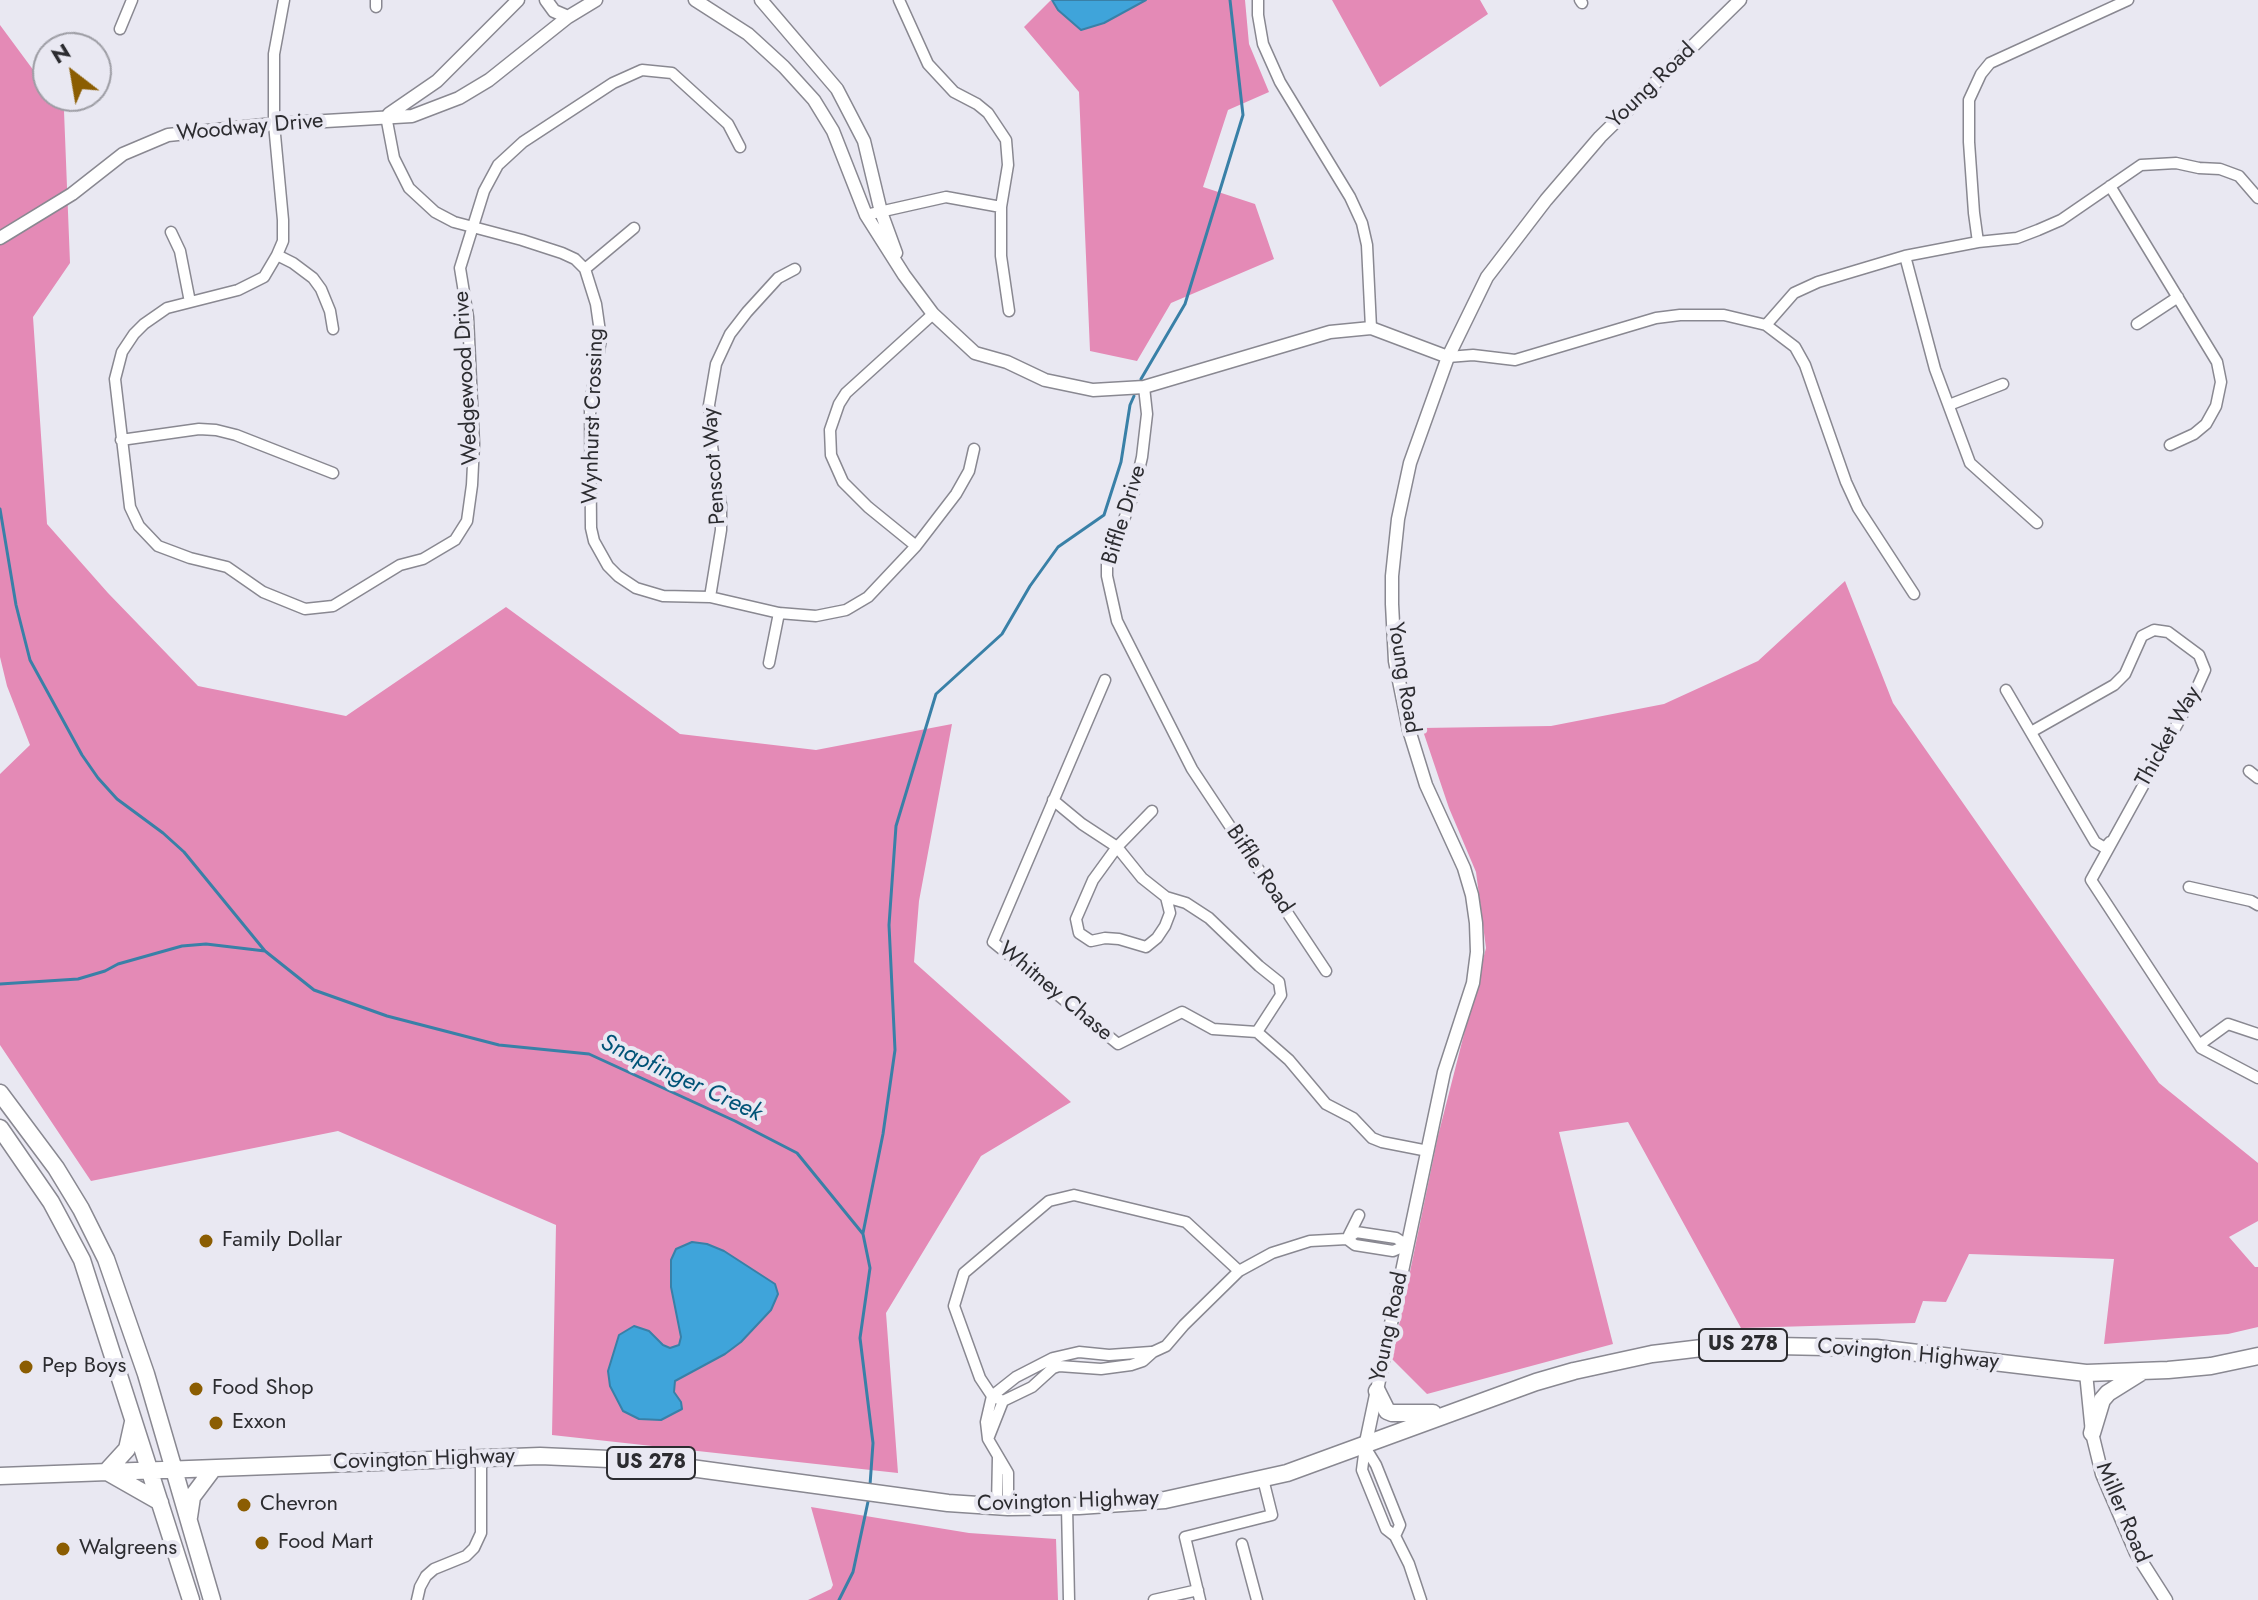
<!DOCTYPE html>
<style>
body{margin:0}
#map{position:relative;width:2258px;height:1600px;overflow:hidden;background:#e9e8f2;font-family:Jost,sans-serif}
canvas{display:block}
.north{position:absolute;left:32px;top:32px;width:80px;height:80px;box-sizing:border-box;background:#e9e8f2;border:2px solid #9d9da4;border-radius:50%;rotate:329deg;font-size:22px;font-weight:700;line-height:32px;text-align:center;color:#2c2c30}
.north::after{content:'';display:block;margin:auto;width:28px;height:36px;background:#8b5d02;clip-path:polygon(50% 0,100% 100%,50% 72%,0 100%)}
</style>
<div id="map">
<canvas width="2258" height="1600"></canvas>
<div class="north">N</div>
</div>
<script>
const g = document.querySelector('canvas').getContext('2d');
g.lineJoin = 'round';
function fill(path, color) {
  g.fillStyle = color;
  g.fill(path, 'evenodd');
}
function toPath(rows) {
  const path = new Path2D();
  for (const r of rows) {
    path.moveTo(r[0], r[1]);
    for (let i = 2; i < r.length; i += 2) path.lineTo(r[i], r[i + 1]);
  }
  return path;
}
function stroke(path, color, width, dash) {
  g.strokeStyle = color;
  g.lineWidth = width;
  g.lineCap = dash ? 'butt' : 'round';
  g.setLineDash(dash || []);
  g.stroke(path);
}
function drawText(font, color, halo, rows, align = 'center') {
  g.font = font + ' Jost,sans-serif';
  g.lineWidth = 8;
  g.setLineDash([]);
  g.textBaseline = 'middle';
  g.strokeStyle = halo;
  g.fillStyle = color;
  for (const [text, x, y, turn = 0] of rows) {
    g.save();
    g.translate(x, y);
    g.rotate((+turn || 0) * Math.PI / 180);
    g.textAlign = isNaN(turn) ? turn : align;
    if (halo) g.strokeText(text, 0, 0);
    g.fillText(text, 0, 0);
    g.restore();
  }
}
fill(toPath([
 [1051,0,1058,10,1104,23,1146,0,1245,0,1249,44,1269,92,1228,110,1203,187,1255,204,1274,259,1171,303,1137,361,1090,351,1079,92,1024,27],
 [1332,0,1480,0,1488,14,1380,87],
 [0,25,48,90,48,96,53,96,64,111,70,263,33,317,47,524,108,593,198,686,346,716,506,607,680,734,816,750,952,724,919,901,914,962,1071,1102,981,1156,886,1313,898,1473,552,1435,556,1225,338,1131,91,1181,0,1045,0,774,30,745,7,686,0,657],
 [1845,581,1893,703,2159,1083,2258,1163,2258,1221,2229,1237,2255,1267,2258,1267,2258,1327,2228,1334,2104,1344,2114,1259,1969,1254,1946,1302,1923,1301,1915,1323,1741,1328,1628,1122,1559,1132,1613,1344,1427,1394,1392,1359,1438,1136,1486,948,1476,872,1449,808,1422,728,1551,726,1664,704,1758,661],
 [811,1507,969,1533,1056,1539,1058,1600,808,1600,831,1589,833,1585]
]), '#e48ab6');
const water = toPath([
 [1052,0,1146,0,1104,23,1081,30,1058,10,1052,0],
 [692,1242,707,1244,724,1251,775,1284,778,1294,771,1310,741,1342,725,1354,675,1381,674,1392,681,1402,682,1409,661,1420,639,1419,623,1411,610,1386,608,1371,619,1335,634,1326,649,1331,663,1345,670,1348,679,1345,681,1337,671,1287,671,1260,676,1249,692,1242]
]);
fill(water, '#3fa4da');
stroke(water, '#3980a7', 2);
stroke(toPath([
 [1141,379,1185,304,1243,115,1230,0],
 [0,509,16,605,30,660,82,755,98,778,117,799,163,833,184,852,265,951],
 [0,984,78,979,105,971,118,964,182,946,206,944,265,951,314,990,387,1016,499,1045,589,1054,735,1121,797,1153,863,1234,870,1268,860,1338,873,1443,870,1485],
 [863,1233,883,1134,895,1050,889,925,896,826,936,694,1002,634,1030,586,1058,547,1104,515,1121,462,1130,405,1134,396],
 [839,1600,853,1572,869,1497]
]), '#3980a7', 3);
const minor = toPath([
 [284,0,274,54,274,124,283,220,283,241,277,255,264,277,238,290,167,308,144,324,134,334,122,352,115,379,130,507,139,526,158,546,190,558,227,567,263,592,305,609,333,606,400,565,423,559,455,540,467,521,472,485,474,444,468,317,460,268,484,191,498,165,523,142,613,83,642,70,672,73,728,124,740,147],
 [376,0,376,7],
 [899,0,928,64,954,92,977,104,988,113,1006,140,1008,165,1001,207,1001,256,1009,311],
 [1258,0,1258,15,1263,44,1280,82,1350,197,1362,223,1367,245,1371,328],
 [1580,0,1582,3],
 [120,29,132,0],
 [386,116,394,158,409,188,435,212,454,222,522,240,562,253,575,259,585,269,596,304,601,339,590,405,591,528,594,541,608,566,618,576,636,588,663,596,710,597,779,613,816,616,846,610,868,597,916,546,956,494,969,471,974,449],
 [2110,186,2217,362,2221,382,2216,406,2206,424,2194,434,2170,445],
 [866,215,946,197,1001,207],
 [171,232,180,251,190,302],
 [1978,242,1974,213,1969,142,1969,100,1981,74,1990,63,2128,0],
 [277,255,293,263,313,278,321,289,330,311,333,329],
 [1905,256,1935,369,1970,463,2037,523],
 [585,269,634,228],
 [2137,324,2178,297],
 [1766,325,1794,293,1818,282,1905,256,1978,242,2017,238,2038,230,2061,220,2141,165,2176,163,2199,168,2220,169,2239,176,2258,198],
 [1448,357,1473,355,1515,360,1656,318,1680,315,1724,315,1766,325,1795,347,1805,365,1846,482,1858,508,1914,594],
 [1144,387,1147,414,1142,457,1133,496,1107,563,1107,576,1117,621,1192,769,1326,971],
 [1949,405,2003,384],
 [121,440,199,429,216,430,236,435,333,473],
 [916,546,868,507,843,482,831,455,830,430,839,404,846,393,933,314],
 [710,597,721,530,721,505,712,446,709,405,716,364,730,334,747,312,778,278,795,269],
 [769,663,779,613],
 [1105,680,993,942,1118,1044,1182,1012,1213,1029,1257,1032,1289,1060,1326,1104,1353,1118,1372,1138,1382,1142,1428,1151],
 [2006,690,2095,842,2105,848,2110,842],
 [2031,732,2114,685,2125,674,2142,636,2154,630,2168,632,2199,655,2205,670,2196,690,2091,880,2201,1048,2258,1078],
 [2249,771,2258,778],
 [1053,800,1082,824,1117,847,1142,878,1166,897,1186,903,1209,918,1259,966,1279,982,1281,995,1257,1032],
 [1152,811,1117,847,1093,880,1076,919,1079,933,1091,941,1105,938,1119,939,1146,947,1157,938,1165,926,1170,913,1166,897],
 [2189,887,2251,901,2258,905],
 [2199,1045,2228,1024,2258,1034],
 [1349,1235,1359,1215],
 [1347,1239,1355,1245,1393,1251,1407,1245],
 [1003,1401,992,1396,980,1378,954,1306,964,1273,1049,1201,1074,1195,1186,1222,1239,1271],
 [988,1439,1003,1401,1032,1387,1053,1368,1059,1366,1101,1369,1131,1365,1143,1361,1153,1352,1166,1346,1184,1325,1239,1271,1272,1253,1310,1241,1347,1239,1356,1232,1396,1238,1407,1245],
 [1365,1447,1362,1470,1386,1529,1395,1536,1409,1564,1421,1600],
 [1365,1447,1376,1465,1400,1525,1395,1536],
 [1067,1506,1069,1600],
 [997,1507,998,1457],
 [1008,1507,1008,1473,988,1439,986,1422,992,1396,1016,1377,1053,1358,1079,1352,1109,1355,1151,1352],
 [1242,1544,1257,1600],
 [417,1600,420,1587,426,1576,434,1569,466,1556,474,1548,481,1533,481,1458],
 [1154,1600,1198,1590],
 [1200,1600,1185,1537,1272,1515,1263,1479]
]);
const tertiary = toPath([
 [546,0,554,11,568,17],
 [695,0,748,34,784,67,814,100,833,131,866,215,904,275,933,314,975,353,1007,362,1045,380,1093,390,1144,387,1330,332,1371,328,1448,357],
 [761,0,837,89,864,141,881,212,896,253],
 [389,114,437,81,518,0],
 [0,238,72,194,123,154,168,135,274,124,412,116,459,98,489,80,568,17,596,0],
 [2086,1373,2092,1433,2102,1474,2136,1553,2166,1600],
 [1365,1447,1444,1072,1473,983,1477,952,1476,923,1472,895,1464,868,1426,785,1409,730,1395,661,1392,604,1392,576,1398,519,1410,463,1448,357,1487,277,1546,200,1600,137,1740,0]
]);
const primary = toPath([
 [0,1093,56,1168,81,1209,106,1259,146,1374,212,1600],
 [0,1128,51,1202,82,1260,191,1600],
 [1377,1391,1387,1411,1392,1413,1433,1413],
 [2092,1433,2102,1400,2108,1393,2140,1373],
 [106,1472,127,1449,133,1422],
 [109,1473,160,1502],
 [0,1476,540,1456,632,1460,948,1503,1008,1507,1079,1506,1165,1500,1287,1473,1536,1382,1574,1371,1652,1354,1727,1345,1876,1348,2086,1373,2168,1370,2211,1366,2258,1356],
 [189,1517,192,1497,213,1469]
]);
stroke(minor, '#898891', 13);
stroke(tertiary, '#898891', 15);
stroke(primary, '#898891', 19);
stroke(minor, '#fff', 10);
stroke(tertiary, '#fff', 12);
stroke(primary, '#fff', 16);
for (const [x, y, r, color] of [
 [206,1241,8,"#8b5d02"],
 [26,1367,8,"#8b5d02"],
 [196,1389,8,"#8b5d02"],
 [216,1423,8,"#8b5d02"],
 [244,1505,8,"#8b5d02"],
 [262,1543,8,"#8b5d02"],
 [63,1549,8,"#8b5d02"]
]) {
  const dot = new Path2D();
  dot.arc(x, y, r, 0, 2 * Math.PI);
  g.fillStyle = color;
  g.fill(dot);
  stroke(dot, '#e9e8f2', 3);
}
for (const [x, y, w] of [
 [1743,1345,88],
 [651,1463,88]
]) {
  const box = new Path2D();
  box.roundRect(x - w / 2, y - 16, w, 32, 6);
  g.fillStyle = '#e9e8f2';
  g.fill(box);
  stroke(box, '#2c2c30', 2);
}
drawText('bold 20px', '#2c2c30', null, [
 ["US 278",1743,1345],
 ["US 278",651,1463]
]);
drawText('22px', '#2c2c30', '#e9e8f2', [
 ["Young Road",1652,86,-44],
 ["Woodway Drive",250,128,-5],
 ["Wedgewood Drive",467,378,-93],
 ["Wynhurst Crossing",594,416,-88],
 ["Penscot Way",715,466,-94],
 ["Biffle Drive",1125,515,-73],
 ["Young Road",1403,678,81],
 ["Thicket Way",2169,737,-61],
 ["Biffle Road",1259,870,56],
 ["Whitney Chase",1055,992,40],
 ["Young Road",1390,1327,-78],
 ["Covington Highway",1908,1355,5],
 ["Covington Highway",424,1460,-2],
 ["Covington Highway",1068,1502,-2],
 ["Miller Road",2122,1513,67]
]);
drawText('22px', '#2c2c30', '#e9e8f2', [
 ["Family Dollar",222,1241],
 ["Pep Boys",42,1367],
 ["Food Shop",212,1389],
 ["Exxon",232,1423],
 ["Chevron",260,1505],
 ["Food Mart",278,1543],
 ["Walgreens",79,1549]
], 'left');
drawText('italic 24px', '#005377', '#e9e8f2', [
 ["Snapfinger Creek",681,1079,25]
]);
</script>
